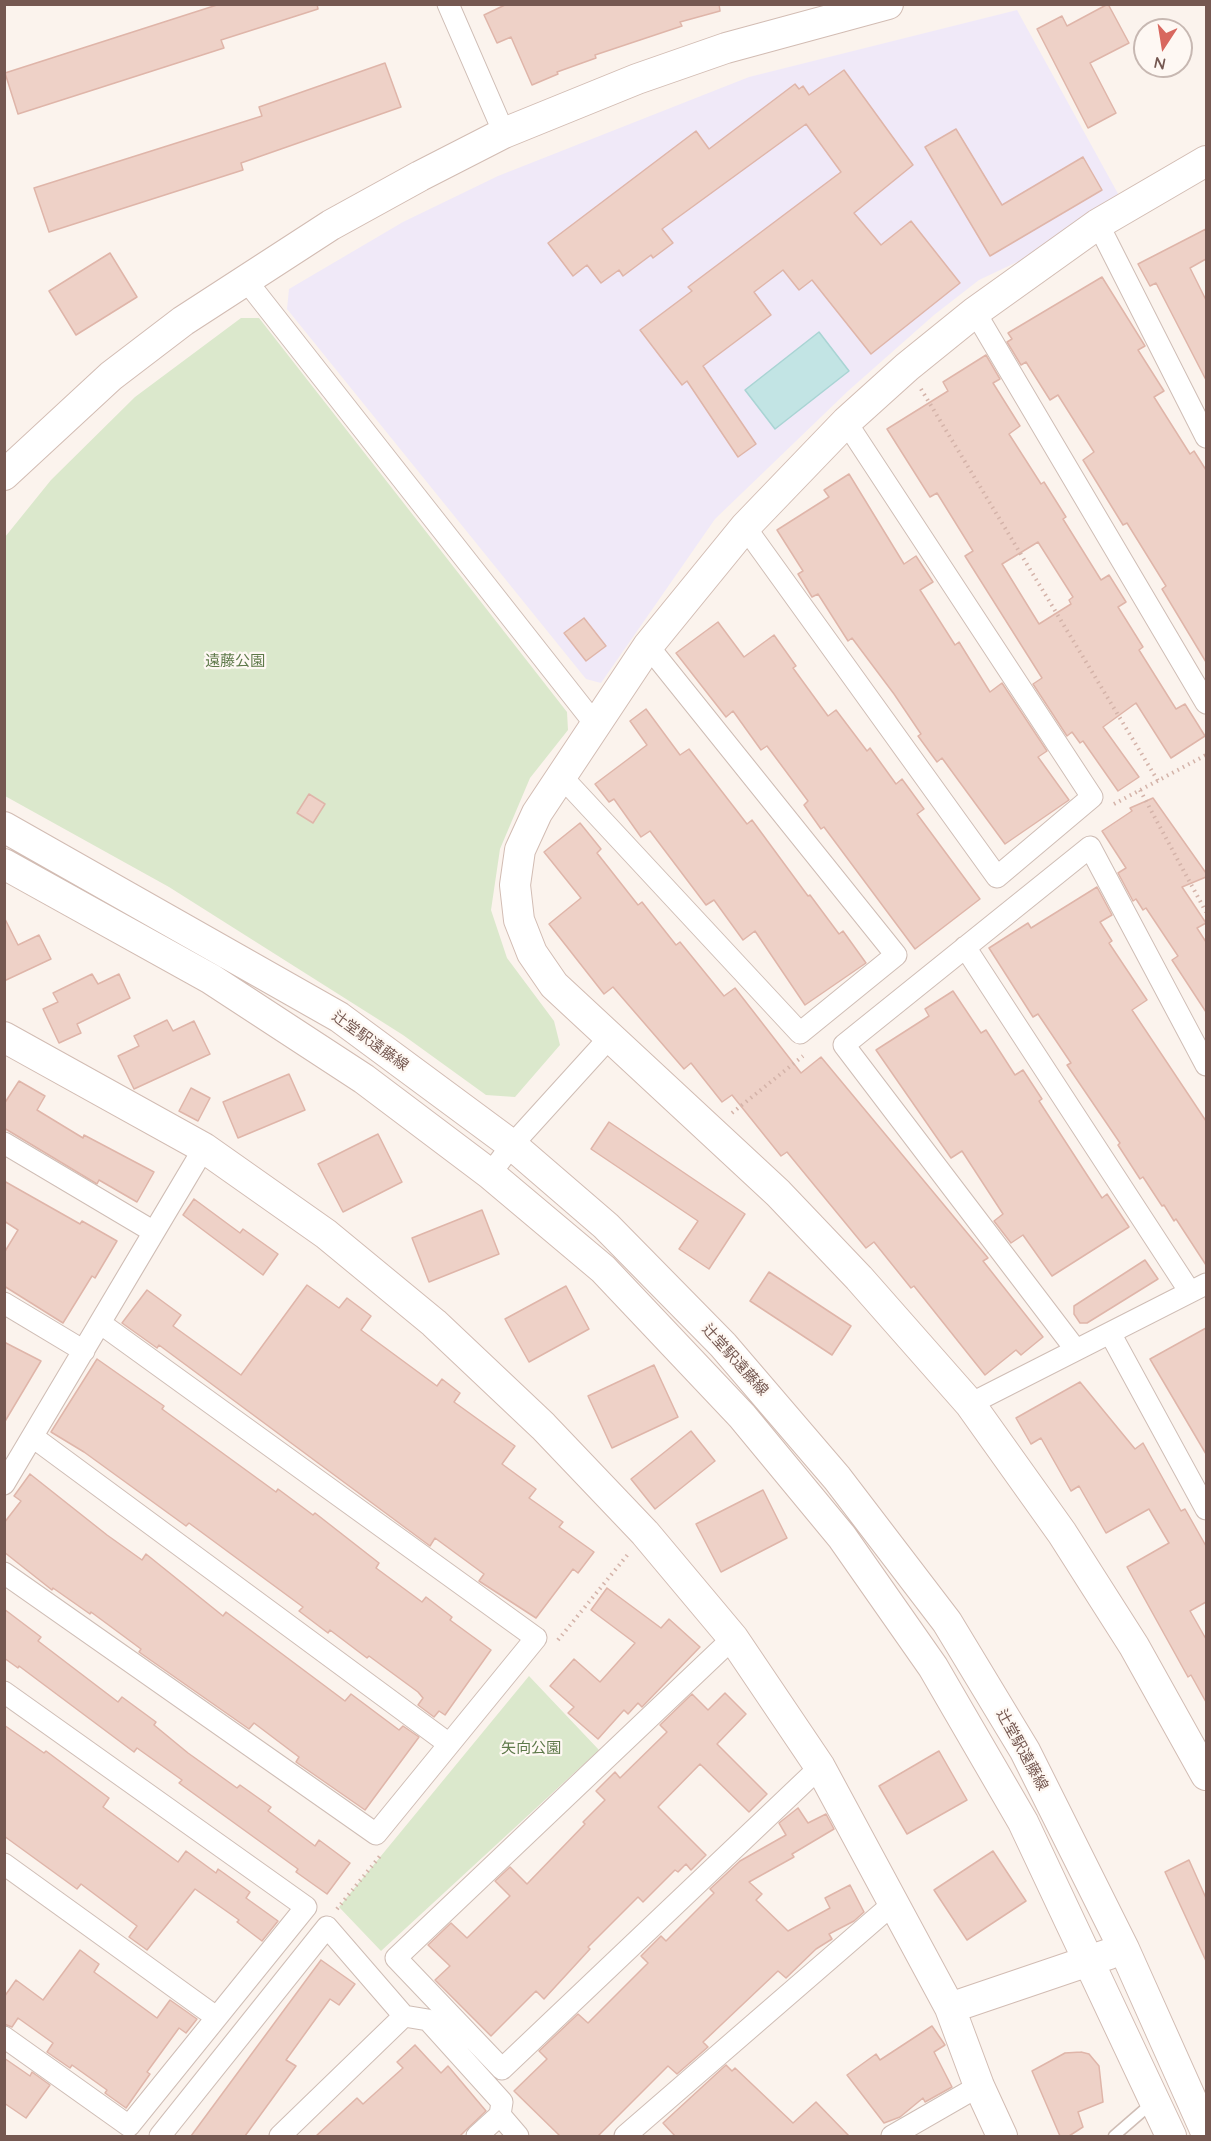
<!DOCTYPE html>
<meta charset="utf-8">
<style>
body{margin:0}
#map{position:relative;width:1211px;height:2141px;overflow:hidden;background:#fbf3ed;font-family:Quicksand,sans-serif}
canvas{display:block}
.frame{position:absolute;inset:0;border:6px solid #755851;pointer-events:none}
.north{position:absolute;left:1133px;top:18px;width:60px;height:60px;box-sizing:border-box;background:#fef8f3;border:2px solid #c7b8b2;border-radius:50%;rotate:192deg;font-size:16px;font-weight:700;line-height:24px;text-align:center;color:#755851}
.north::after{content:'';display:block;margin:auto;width:21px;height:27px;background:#d8685f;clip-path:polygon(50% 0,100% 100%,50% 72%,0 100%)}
</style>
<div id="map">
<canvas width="1211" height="2141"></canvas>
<div class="frame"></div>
<div class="north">N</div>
</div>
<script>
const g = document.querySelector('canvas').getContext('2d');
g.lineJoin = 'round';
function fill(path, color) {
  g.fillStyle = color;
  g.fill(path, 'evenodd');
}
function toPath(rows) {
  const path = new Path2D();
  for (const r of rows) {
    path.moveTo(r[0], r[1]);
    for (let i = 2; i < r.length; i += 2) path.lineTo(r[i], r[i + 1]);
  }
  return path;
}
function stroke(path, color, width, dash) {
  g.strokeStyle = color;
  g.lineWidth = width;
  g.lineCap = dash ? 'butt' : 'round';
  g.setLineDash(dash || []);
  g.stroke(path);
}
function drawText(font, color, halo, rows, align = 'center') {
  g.font = font + ' Quicksand,"Noto Sans JP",sans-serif';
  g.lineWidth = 4.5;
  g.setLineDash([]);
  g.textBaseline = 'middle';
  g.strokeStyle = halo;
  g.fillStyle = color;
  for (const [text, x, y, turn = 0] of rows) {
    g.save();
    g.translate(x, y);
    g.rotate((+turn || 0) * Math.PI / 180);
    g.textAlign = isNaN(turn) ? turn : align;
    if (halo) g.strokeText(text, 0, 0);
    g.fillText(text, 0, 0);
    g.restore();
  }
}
fill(toPath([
 [1017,10,1127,210,979,280,934,315,848,391,715,519,601,683,586,679,287,309,289,289,403,222,498,176,749,77]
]), '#f0e9f8');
fill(toPath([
 [241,318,259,318,567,712,568,730,530,778,500,849,491,910,507,958,554,1021,560,1045,515,1097,486,1095,403,1035,169,887,5,796,5,537,51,480,135,397],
 [529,1676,599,1750,381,1951,339,1907]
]), '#dbe8cc');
const water = toPath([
 [819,332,849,371,775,429,745,390,819,332]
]);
fill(water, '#c2e4e4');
stroke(water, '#a9d4d4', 1.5);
const building = toPath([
 [220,4,317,4,318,9,221,40,224,48,18,114,5,73,220,4],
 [507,4,719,4,720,11,680,22,682,26,595,55,596,58,557,72,558,74,532,85,511,37,497,43,484,15,507,4],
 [1108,4,1129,43,1090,63,1116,113,1088,128,1037,29,1062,16,1067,26,1108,4],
 [385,63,401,107,241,163,243,170,49,232,34,188,262,116,259,107,385,63],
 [844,70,913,165,854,213,881,245,911,221,960,283,871,354,812,280,799,290,783,270,754,292,771,315,703,366,756,444,738,457,687,381,682,385,640,330,692,291,688,287,841,172,806,124,662,229,673,243,653,258,651,255,623,276,619,270,601,283,587,265,573,276,548,243,696,131,709,149,795,84,799,89,803,86,809,95,844,70],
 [956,129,1002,205,1083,157,1102,190,990,256,925,147,956,129],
 [1206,229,1206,259,1190,268,1206,300,1206,380,1156,283,1150,286,1138,264,1206,229],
 [110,253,137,297,76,335,49,291,110,253],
 [1102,277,1145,346,1138,350,1164,391,1154,397,1190,454,1194,451,1206,470,1206,662,1162,589,1166,586,1127,523,1123,525,1083,460,1094,452,1058,395,1050,400,1026,362,1021,365,1007,342,1012,339,1008,333,1102,277],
 [986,355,1000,379,993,383,1020,426,1009,434,1041,484,1044,482,1066,517,1063,519,1101,580,1109,575,1126,602,1118,607,1143,647,1139,650,1176,709,1185,704,1205,736,1171,758,1136,703,1103,727,1139,777,1118,791,1083,741,1080,743,1072,732,1067,736,1033,684,1042,678,965,556,973,551,937,493,930,497,887,429,948,391,943,382,986,355],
 [1038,542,1073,597,1069,600,1071,604,1039,624,1002,564,1038,542],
 [849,474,904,564,916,556,933,582,920,590,955,645,959,642,990,692,1002,683,1047,751,1038,757,1069,800,1005,844,942,758,937,762,918,736,921,734,894,694,852,638,848,641,818,594,812,597,798,574,803,571,777,530,829,497,824,490,849,474],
 [584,618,606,646,586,661,564,633,584,618],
 [718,622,744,657,774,635,796,666,793,668,828,716,836,710,867,751,870,748,896,784,902,779,924,809,917,814,980,899,915,949,824,827,821,829,804,805,808,801,767,746,761,750,733,711,726,717,676,653,718,622],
 [646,709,680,755,689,749,747,824,752,820,808,896,810,895,839,934,843,931,866,963,805,1005,755,931,743,940,714,900,706,905,650,831,641,837,614,799,609,802,595,784,647,745,630,721,646,709],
 [309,794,325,804,313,823,297,813,309,794],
 [1153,798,1206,873,1206,877,1182,887,1206,923,1197,928,1206,942,1206,1012,1172,960,1178,956,1146,908,1143,910,1136,899,1133,901,1118,873,1126,868,1102,831,1132,811,1130,808,1153,798],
 [580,823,601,849,597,853,638,905,642,902,676,945,680,942,724,996,735,988,801,1073,821,1057,988,1258,983,1261,1043,1337,1021,1355,1016,1350,985,1375,914,1286,911,1288,874,1242,866,1248,787,1152,781,1156,732,1095,722,1102,691,1063,684,1069,613,987,604,994,549,924,581,898,544,852,580,823],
 [1097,887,1112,915,1100,922,1112,941,1109,943,1147,1000,1132,1010,1206,1121,1206,1265,1176,1219,1174,1221,1164,1205,1162,1206,1143,1177,1140,1179,1118,1145,1120,1143,1067,1065,1071,1063,1038,1014,1033,1017,989,948,1028,923,1031,928,1097,887],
 [4,917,18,945,39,935,51,959,4,981,4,917],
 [92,974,98,984,119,974,130,998,77,1024,81,1033,59,1043,43,1009,58,1002,53,993,92,974],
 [953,991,981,1033,986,1030,1015,1075,1023,1070,1042,1099,1039,1101,1102,1198,1107,1194,1129,1227,1052,1276,1023,1235,1011,1243,994,1221,1003,1214,962,1151,951,1158,876,1050,929,1016,925,1009,953,991],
 [167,1020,173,1031,194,1021,210,1054,134,1089,118,1056,139,1046,134,1036,167,1020],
 [289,1074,305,1110,238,1138,223,1102,289,1074],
 [19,1081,45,1096,37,1110,83,1138,84,1135,154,1172,137,1202,99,1180,97,1184,4,1128,4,1104,19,1081],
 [191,1088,210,1098,198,1121,179,1111,191,1088],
 [609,1122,745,1214,709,1269,679,1249,698,1221,591,1149,609,1122],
 [378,1134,402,1182,343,1212,318,1164,378,1134],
 [4,1181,80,1224,82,1221,117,1241,95,1278,92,1276,63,1323,4,1286,4,1253,18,1230,4,1221,4,1181],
 [194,1199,240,1233,243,1229,278,1254,263,1275,183,1215,194,1199],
 [482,1210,499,1254,429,1282,412,1238,482,1210],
 [1145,1260,1158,1279,1087,1323,1080,1323,1074,1314,1074,1306,1145,1260],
 [769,1272,851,1326,832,1355,750,1301,769,1272],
 [307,1285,339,1308,347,1298,371,1316,361,1330,437,1386,442,1379,460,1393,454,1402,515,1446,502,1464,536,1489,529,1498,563,1522,559,1527,594,1552,578,1573,573,1569,536,1618,479,1581,484,1574,435,1538,430,1546,159,1345,157,1348,122,1323,147,1290,181,1315,173,1326,241,1375,307,1285],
 [566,1286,589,1329,529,1362,505,1319,566,1286],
 [1206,1328,1206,1454,1150,1359,1206,1328],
 [4,1342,41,1361,4,1423,4,1342],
 [97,1359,164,1406,162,1409,276,1492,278,1489,313,1515,315,1513,379,1563,376,1568,422,1602,426,1597,452,1617,450,1620,491,1650,445,1715,439,1711,434,1717,418,1705,423,1698,418,1692,369,1656,367,1658,330,1630,328,1633,299,1611,303,1607,189,1523,186,1526,84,1452,51,1432,97,1359],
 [654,1365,678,1417,612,1448,588,1396,654,1365],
 [1080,1382,1135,1449,1143,1443,1181,1511,1185,1509,1206,1546,1206,1602,1190,1611,1206,1639,1206,1702,1191,1675,1188,1677,1127,1567,1169,1543,1149,1509,1106,1533,1079,1486,1071,1491,1041,1438,1031,1444,1016,1418,1080,1382],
 [691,1431,715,1461,655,1509,631,1479,691,1431],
 [30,1474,107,1535,142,1560,146,1554,223,1616,226,1612,345,1701,351,1694,399,1730,403,1726,419,1737,365,1810,296,1762,299,1757,254,1723,249,1729,139,1652,141,1649,91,1612,90,1614,53,1588,52,1590,4,1552,4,1523,21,1501,14,1496,30,1474],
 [763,1490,787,1538,721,1572,696,1524,763,1490],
 [607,1588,661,1628,669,1619,700,1647,642,1707,638,1703,628,1714,624,1710,598,1739,568,1713,574,1707,550,1686,574,1659,600,1682,635,1643,591,1610,607,1588],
 [4,1609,41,1637,38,1641,118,1702,122,1697,156,1722,154,1725,188,1753,237,1788,240,1785,271,1807,268,1811,315,1846,319,1840,350,1863,327,1894,296,1872,298,1869,179,1783,182,1780,137,1748,134,1752,19,1666,18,1668,4,1658,4,1609],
 [725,1693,746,1714,717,1744,767,1794,749,1812,700,1764,658,1807,706,1855,691,1870,686,1864,678,1872,675,1870,643,1902,638,1897,588,1947,590,1949,544,1999,536,1991,491,2036,435,1980,450,1966,428,1945,451,1923,467,1938,510,1896,495,1881,510,1867,527,1884,585,1824,583,1822,605,1800,596,1791,615,1772,620,1778,667,1732,660,1725,692,1694,708,1710,725,1693],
 [4,1725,44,1753,46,1751,109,1798,103,1807,178,1862,186,1851,216,1873,218,1869,250,1892,246,1898,278,1921,262,1941,237,1922,239,1920,195,1889,147,1950,129,1937,137,1926,81,1884,77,1889,4,1836,4,1725],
 [939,1751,967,1800,907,1834,879,1786,939,1751],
 [798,1808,808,1823,826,1814,834,1829,792,1854,794,1857,749,1882,762,1894,756,1900,788,1931,830,1908,825,1898,850,1885,864,1912,854,1921,829,1934,832,1939,816,1949,786,1978,778,1971,703,2042,708,2047,677,2074,668,2066,598,2136,560,2136,514,2091,547,2059,539,2051,578,2014,588,2023,648,1963,641,1956,661,1936,666,1941,714,1893,710,1889,740,1861,786,1835,779,1823,798,1808],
 [993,1851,1026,1901,967,1940,934,1890,993,1851],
 [1189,1860,1206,1898,1206,1961,1165,1872,1189,1860],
 [80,1950,99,1964,94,1972,157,2018,170,2000,197,2019,186,2033,179,2028,147,2072,150,2074,126,2108,105,2093,107,2090,72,2065,70,2068,47,2052,53,2043,18,2018,12,2027,4,2024,4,1997,16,1980,43,2000,80,1950],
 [321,1960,355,1984,339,2005,330,1999,286,2060,296,2066,245,2136,191,2136,321,1960],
 [932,2026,945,2045,934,2052,952,2087,925,2102,923,2098,900,2117,884,2123,847,2075,876,2054,880,2060,932,2026],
 [415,2045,441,2073,448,2066,486,2111,465,2131,460,2136,316,2136,357,2098,363,2104,403,2068,397,2062,415,2045],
 [1081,2052,1089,2054,1099,2066,1103,2102,1078,2112,1083,2127,1069,2136,1060,2136,1032,2071,1065,2053,1081,2052],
 [4,2058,30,2076,32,2072,50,2085,26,2118,4,2103,4,2058],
 [726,2065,732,2071,735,2068,793,2123,816,2102,849,2136,675,2136,663,2123,726,2065]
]);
fill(building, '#eed1c7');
stroke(building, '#dfb5a9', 1.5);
const lane = toPath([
 [1114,2136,1152,2103]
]);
const street = toPath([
 [448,4,504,133],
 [1098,224,1206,437],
 [245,279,595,724],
 [975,312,1206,703],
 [745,527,997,877,1092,797,846,422],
 [561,776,800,1033,896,955,648,646],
 [965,947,1190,1292],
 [4,1143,154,1232],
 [490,1174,512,1145,610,1037],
 [4,1303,84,1351],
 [1110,1333,1206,1509],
 [1076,1350,844,1045,1090,847,1206,1065],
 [970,1404,1206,1284],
 [33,1437,449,1744],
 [4,1484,204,1148],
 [4,1573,376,1834,536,1638,100,1323],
 [733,1638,396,1958,502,2069,820,1767],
 [4,1692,306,1907,129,2126,4,2037],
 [4,1864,216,2017],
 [404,2016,428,2020,502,2102,500,2115],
 [160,2136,327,1927,404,2016,280,2136],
 [477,2136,500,2115,518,2136],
 [625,2136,894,1903],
 [892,2136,979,2086]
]);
const secondary = toPath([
 [1206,161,1098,224,975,312,907,367,846,422,745,527,648,646,537,813,520,850,515,885,519,920,532,953,554,985,778,1193,859,1278,970,1404,1062,1533,1134,1646,1206,1775],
 [4,475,111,376,183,321,331,225,420,176,504,133,637,79,726,48,888,4],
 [4,827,339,1017,512,1145,606,1226,723,1345,837,1478,947,1622,1025,1751,1124,1949,1206,2132],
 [4,864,211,979,364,1079,490,1174,603,1269,742,1416,842,1537,933,1667,1023,1822,1171,2136],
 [4,1037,204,1148,326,1234,434,1323,543,1426,645,1533,733,1638,820,1767,950,2008,979,2086,1002,2136],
 [950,2008,1109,1954]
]);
stroke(lane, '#cfbdb5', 13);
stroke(street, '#cfbdb5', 23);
stroke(secondary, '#d2bcb3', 32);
stroke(toPath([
 [921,389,1158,781],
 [1140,790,1206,912],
 [1114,804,1206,755],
 [732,1113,803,1056],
 [558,1640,629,1553],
 [337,1909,380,1856]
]), '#d4b3a9', 4, [1.5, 4.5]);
stroke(lane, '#fff', 10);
stroke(street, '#fff', 21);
stroke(secondary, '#fff', 30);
drawText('15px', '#5e794a', '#fef8f3', [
 ["遠藤公園",235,661],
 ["矢向公園",531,1748]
]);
drawText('15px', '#755851', '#fef8f3', [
 ["辻堂駅遠藤線",370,1041,36],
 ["辻堂駅遠藤線",735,1360,48],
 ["辻堂駅遠藤線",1022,1750,61]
]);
</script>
